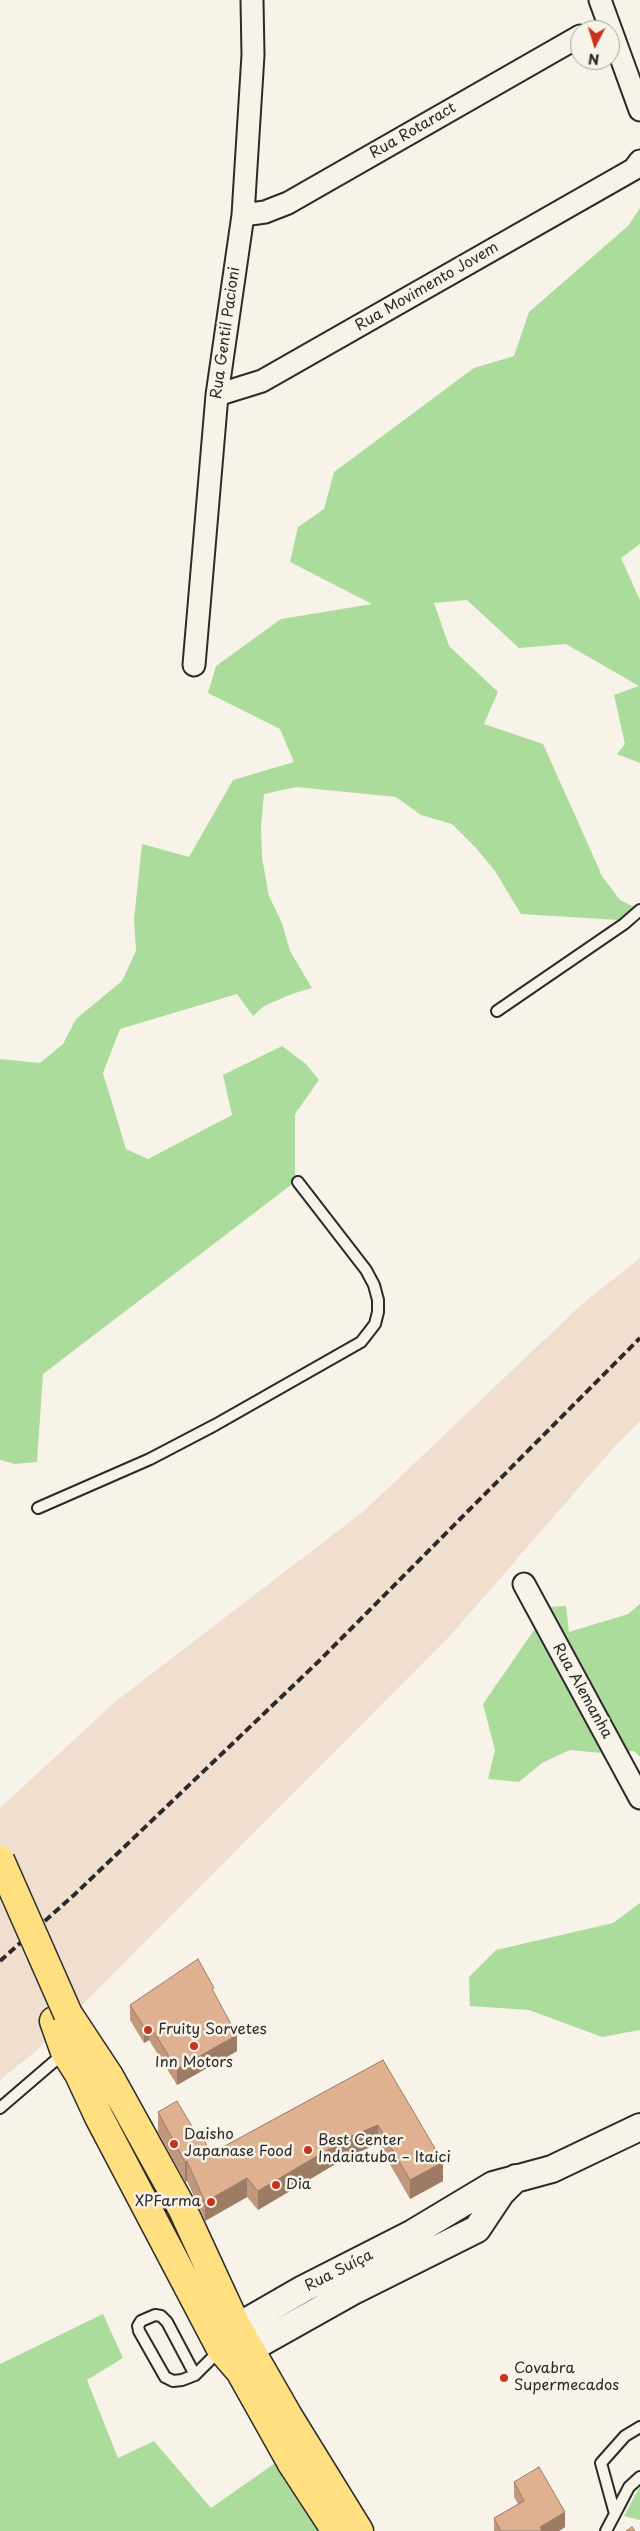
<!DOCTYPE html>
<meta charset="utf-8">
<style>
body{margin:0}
#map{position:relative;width:640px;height:2531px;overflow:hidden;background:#f7f3e8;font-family:"Playpen Sans",sans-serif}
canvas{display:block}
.north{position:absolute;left:570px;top:20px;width:50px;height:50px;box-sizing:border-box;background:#f7f3e8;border:1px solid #a5a39c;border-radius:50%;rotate:185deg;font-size:14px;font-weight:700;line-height:20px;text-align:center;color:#2b2b2b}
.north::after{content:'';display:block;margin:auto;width:18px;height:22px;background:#c8321e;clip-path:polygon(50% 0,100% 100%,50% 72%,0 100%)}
</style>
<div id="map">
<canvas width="640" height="2531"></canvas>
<div class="north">N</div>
</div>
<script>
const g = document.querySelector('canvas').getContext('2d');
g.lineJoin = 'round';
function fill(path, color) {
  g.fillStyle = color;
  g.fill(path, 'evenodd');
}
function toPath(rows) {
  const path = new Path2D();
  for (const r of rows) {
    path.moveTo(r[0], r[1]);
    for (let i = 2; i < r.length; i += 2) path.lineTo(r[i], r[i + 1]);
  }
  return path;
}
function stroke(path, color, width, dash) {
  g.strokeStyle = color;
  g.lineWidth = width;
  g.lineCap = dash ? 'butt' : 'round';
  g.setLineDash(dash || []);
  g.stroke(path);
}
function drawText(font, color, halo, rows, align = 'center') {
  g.font = font + ' "Playpen Sans",sans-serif';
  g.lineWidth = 5;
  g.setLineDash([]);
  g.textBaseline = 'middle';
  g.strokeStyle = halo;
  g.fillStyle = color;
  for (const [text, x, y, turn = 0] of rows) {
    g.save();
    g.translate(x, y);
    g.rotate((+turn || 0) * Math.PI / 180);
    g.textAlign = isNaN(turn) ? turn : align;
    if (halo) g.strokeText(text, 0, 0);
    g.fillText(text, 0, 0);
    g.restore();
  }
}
fill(toPath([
 [640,1258,640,1421,615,1446,450,1636,36,2051,0,2080,0,1808,116,1701,364,1511,582,1304]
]), '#f0dfce');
fill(toPath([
 [640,208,640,544,621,558,640,600,640,763,617,754,625,744,614,695,639,686,566,644,519,648,467,600,434,603,449,646,498,692,484,724,543,744,600,871,600,875,602,873,602,876,620,900,640,910,640,917,635,921,521,914,495,871,476,848,452,824,421,815,396,797,296,787,264,794,261,826,262,858,269,896,282,923,290,951,312,988,292,994,264,1006,253,1016,237,994,120,1029,103,1073,126,1149,148,1159,232,1115,223,1075,282,1046,306,1064,319,1080,295,1114,295,1182,43,1374,37,1462,15,1464,0,1460,0,1059,40,1063,63,1044,76,1019,122,981,136,951,134,919,142,844,189,857,233,780,294,762,280,729,208,693,216,666,281,619,372,604,290,562,298,527,324,509,334,472,474,368,514,356,529,312,628,226],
 [640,1604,640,1757,634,1751,602,1753,570,1750,542,1763,519,1782,488,1779,495,1750,483,1704,550,1607,566,1606,569,1632,628,1614],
 [640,1903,640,2030,602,2037,529,2010,470,2006,469,1977,496,1950,613,1923],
 [103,2314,123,2358,87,2380,118,2458,154,2441,211,2508,278,2461,327,2531,0,2531,0,2364],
 [639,2488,640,2488,640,2520,624,2516]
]), '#acdc9c');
const service = toPath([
 [497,1011,624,924,640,910],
 [38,1508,150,1459,215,1425,361,1342,375,1324,378,1312,378,1300,374,1285,366,1270,298,1182],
 [0,2108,64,2053],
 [195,2375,167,2322,161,2316,155,2315,141,2321,138,2326,139,2331,165,2377,173,2381,182,2380,195,2375,220,2350],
 [615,2514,601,2463,625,2436,640,2427],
 [606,2531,629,2487,640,2477]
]);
const minor = toPath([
 [600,0,640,110],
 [243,215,265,212,288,203,580,36],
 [217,395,262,381,634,169,640,161],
 [194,665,217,395,243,215,253,55,252,0],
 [524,1584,640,1798]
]);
const tertiary = toPath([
 [237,2327,303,2289,413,2233,493,2185,552,2169,640,2127],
 [250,2349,355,2290,477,2229,501,2193,516,2178]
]);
const primary = toPath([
 [68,2014,109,2076,182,2208,237,2327,288,2416,359,2531],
 [54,2021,65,2052,79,2074,99,2117,221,2349,240,2371,291,2462,336,2531]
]);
stroke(service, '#2b2b2b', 14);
stroke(minor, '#2b2b2b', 25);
stroke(tertiary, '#2b2b2b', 30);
stroke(primary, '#2b2b2b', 31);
stroke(service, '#f7f3e8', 10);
stroke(minor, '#f7f3e8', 21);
stroke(tertiary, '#f7f3e8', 26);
stroke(primary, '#ffdf80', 28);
stroke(toPath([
 [0,1961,74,1895,319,1661,640,1338]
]), '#2b2b2b', 4, [8, 4]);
const primaryBridge = toPath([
 [0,1860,68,2014]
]);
stroke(primaryBridge, '#2b2b2b', 31, []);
stroke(primaryBridge, '#ffdf80', 28);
fill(toPath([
 [214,1993,237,2051,177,2085,149,2040,144,2043,130,2020,130,2005],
 [383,2060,443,2181,410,2199,378,2144,349,2156,258,2210,247,2197,205,2221,187,2181,185,2182,158,2132,158,2112,197,2135,210,2154],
 [514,2482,565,2527,559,2531,494,2531,494,2518,518,2504,514,2497]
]), '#c1987d');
fill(toPath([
 [149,2024,149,2040,144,2043,144,2027],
 [237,2035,237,2051,177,2085,177,2069],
 [378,2125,378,2144,349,2156,258,2210,258,2191,349,2137],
 [187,2161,187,2181,185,2182,185,2162],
 [443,2162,443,2181,410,2199,410,2180],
 [247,2178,247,2197,205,2221,205,2202],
 [565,2512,565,2527,559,2531,540,2531,540,2527]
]), '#9d7c66');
const building = toPath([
 [198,1959,214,1988,212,1989,237,2035,177,2069,149,2024,144,2027,130,2005,198,1959],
 [383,2060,443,2162,410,2180,378,2125,349,2137,258,2191,247,2178,205,2202,187,2161,185,2162,158,2112,177,2101,197,2135,202,2134,210,2154,383,2060],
 [539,2467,565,2512,540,2527,542,2531,501,2531,494,2518,524,2501,514,2482,539,2467],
 [632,2527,635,2531,626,2531,632,2527]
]);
fill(building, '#e0b191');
stroke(building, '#9d7c66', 1);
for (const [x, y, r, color] of [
 [148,2030,5,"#c8321e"],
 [194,2046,5,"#c8321e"],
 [174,2144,5,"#c8321e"],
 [308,2150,5,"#c8321e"],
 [276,2185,5,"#c8321e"],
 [211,2202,5,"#c8321e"],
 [504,2378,5,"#c8321e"]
]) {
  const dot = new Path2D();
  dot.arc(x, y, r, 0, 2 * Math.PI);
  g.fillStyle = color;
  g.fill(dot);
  stroke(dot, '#f7f3e8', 2);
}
drawText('15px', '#2b2b2b', '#f7f3e8', [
 ["Rua Rotaract",413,131,-30],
 ["Rua Movimento Jovem",427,287,-30],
 ["Rua Gentil Pacioni",226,333,-82],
 ["Rua Alemanha",582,1691,61],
 ["Rua Suíça",339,2271,-27]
]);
drawText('15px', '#2b2b2b', '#f7f3e8', [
 ["Fruity Sorvetes",158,2030],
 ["Inn Motors",194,2063,"center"],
 ["Daisho",184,2135],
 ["Japanase Food",184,2152],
 ["Best Center",318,2141],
 ["Indaiatuba – Itaici",318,2158],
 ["Dia",286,2185],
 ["XPFarma",201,2202,"right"],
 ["Covabra",514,2369],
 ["Supermecados",514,2386]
], 'left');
</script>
